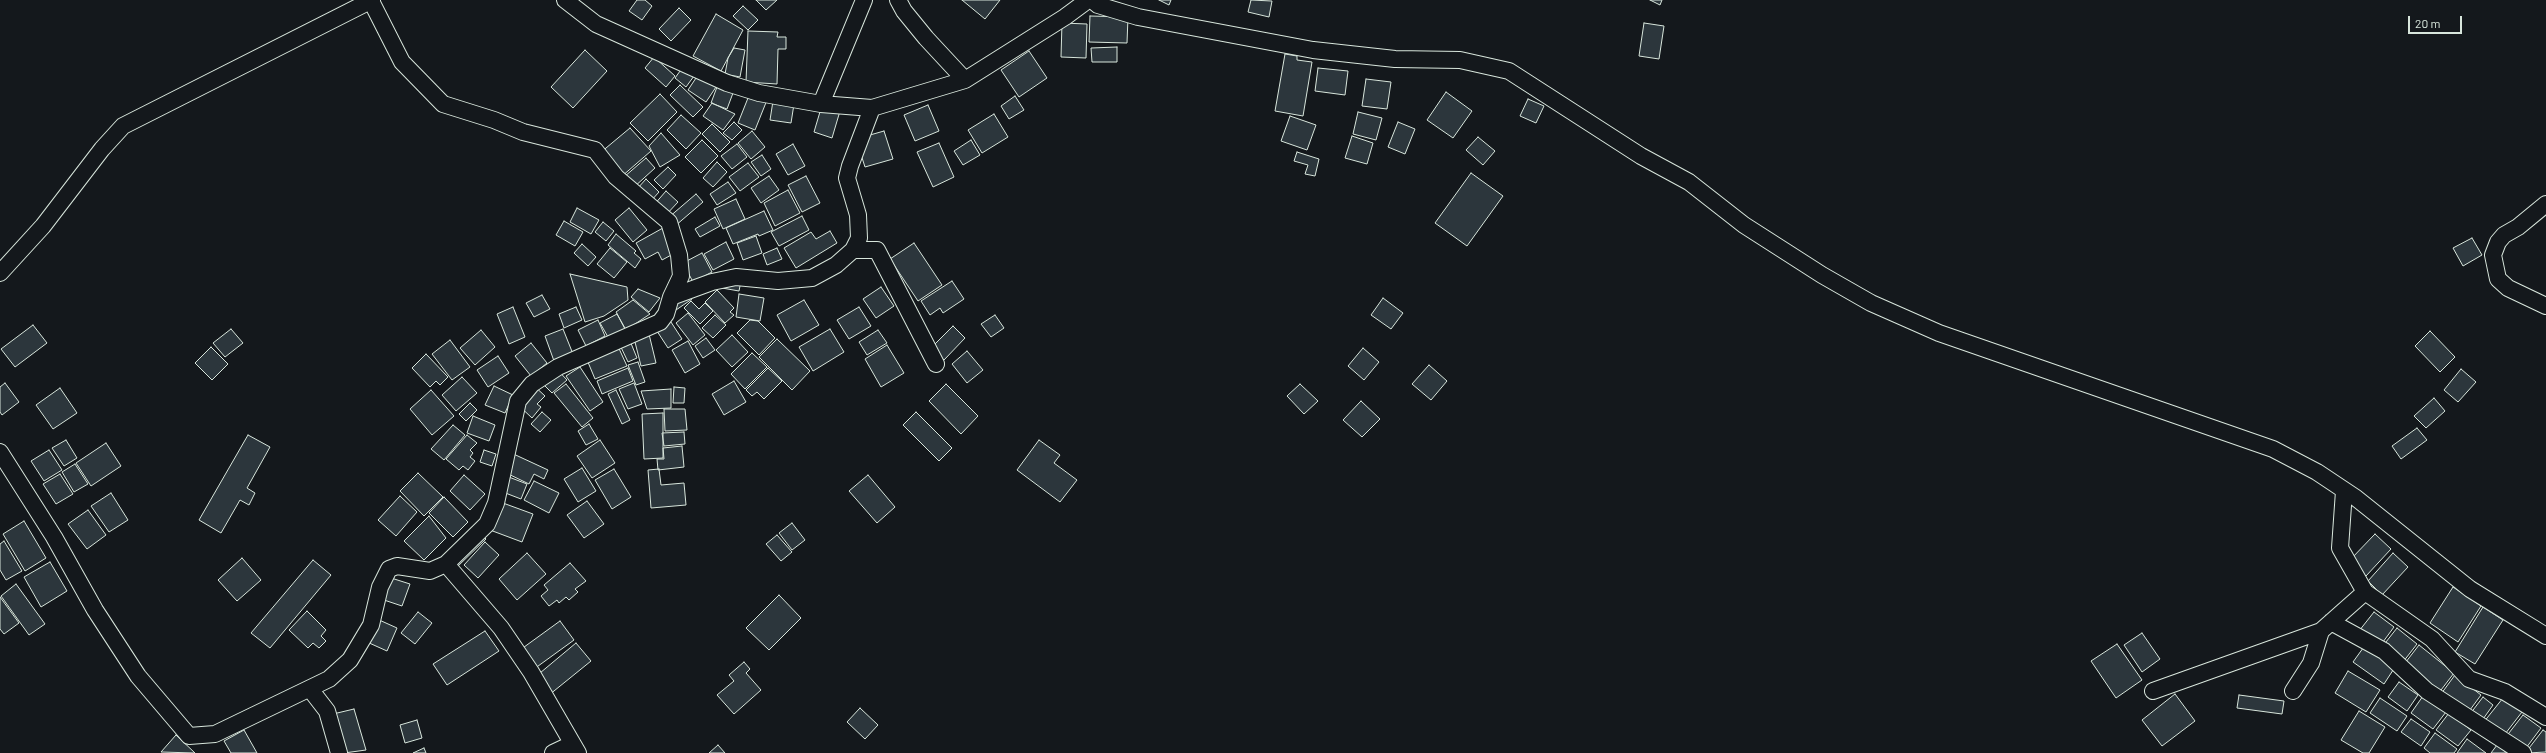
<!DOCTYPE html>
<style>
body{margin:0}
#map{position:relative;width:2546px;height:753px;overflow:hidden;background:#14181c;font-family:Barlow,sans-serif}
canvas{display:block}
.scale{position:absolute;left:2408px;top:16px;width:54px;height:18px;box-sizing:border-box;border:2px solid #d8e6dc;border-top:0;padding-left:5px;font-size:12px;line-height:14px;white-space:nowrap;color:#d8e6dc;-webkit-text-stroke:3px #14181c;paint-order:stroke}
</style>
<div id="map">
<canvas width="2546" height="753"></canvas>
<div class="scale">20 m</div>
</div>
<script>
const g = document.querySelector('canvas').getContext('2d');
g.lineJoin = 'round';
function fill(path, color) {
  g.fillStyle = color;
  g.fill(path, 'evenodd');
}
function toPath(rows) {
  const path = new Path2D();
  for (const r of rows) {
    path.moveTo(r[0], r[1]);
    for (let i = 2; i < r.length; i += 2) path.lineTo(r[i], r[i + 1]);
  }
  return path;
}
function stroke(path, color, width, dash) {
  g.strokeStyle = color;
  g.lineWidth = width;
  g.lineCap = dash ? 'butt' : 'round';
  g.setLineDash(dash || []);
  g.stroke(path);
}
const building = toPath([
 [637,0,645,0,652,6,642,20,629,11,637,0],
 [756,0,777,0,766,10,756,0],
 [962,0,1000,0,985,19,962,0],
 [1159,0,1171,0,1169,5,1159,0],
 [1251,0,1272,1,1269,17,1248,12,1251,0],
 [1650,0,1662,0,1660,5,1650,0],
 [743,6,758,20,748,30,733,16,743,6],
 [679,8,691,20,671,41,659,29,679,8],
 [716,14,743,30,721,71,693,56,716,14],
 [1090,16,1128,17,1127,43,1089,42,1090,16],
 [1062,23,1087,24,1086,58,1061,57,1062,23],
 [1644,23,1664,26,1659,59,1639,56,1644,23],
 [748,31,778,32,777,37,786,37,786,49,778,49,777,84,746,82,748,31],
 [1117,47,1117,62,1092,62,1091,48,1117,47],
 [734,48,745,50,740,77,725,74,728,58,734,48],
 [585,50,607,71,573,108,551,87,585,50],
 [1029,51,1047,78,1019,97,1001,70,1029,51],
 [1285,54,1297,56,1297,60,1312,62,1303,116,1275,111,1285,54],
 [654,57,675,76,666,87,645,68,654,57],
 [683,67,694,76,686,87,675,78,683,67],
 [1318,68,1348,71,1345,95,1315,91,1318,68],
 [700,72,718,84,706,102,688,90,700,72],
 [1366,79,1391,82,1387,109,1362,106,1366,79],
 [680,85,703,107,693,117,670,95,680,85],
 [717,87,733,93,727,109,711,103,717,87],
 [1446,92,1472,111,1453,138,1427,120,1446,92],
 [750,93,767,100,755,130,738,123,750,93],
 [660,94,677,112,648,141,630,123,660,94],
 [1015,96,1024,110,1009,119,1001,106,1015,96],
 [1528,99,1544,106,1536,123,1520,116,1528,99],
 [773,101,794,104,791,123,770,120,773,101],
 [712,103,735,114,723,130,703,116,712,103],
 [822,105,840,111,832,138,814,132,822,105],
 [928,105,939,131,915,141,904,115,928,105],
 [1358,112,1382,118,1376,140,1353,134,1358,112],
 [994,114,1008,137,982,153,968,130,994,114],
 [681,115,701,133,686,149,667,130,681,115],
 [1290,116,1316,125,1307,150,1281,141,1290,116],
 [734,122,742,130,732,140,723,133,734,122],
 [1398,122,1415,129,1405,154,1388,147,1398,122],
 [712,124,730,142,720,152,702,134,712,124],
 [630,128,651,151,621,177,600,153,630,128],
 [752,131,765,147,751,159,738,143,752,131],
 [884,131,893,159,865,167,856,139,884,131],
 [661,133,680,155,660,167,649,146,661,133],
 [1352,136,1373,143,1367,164,1345,158,1352,136],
 [1478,137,1495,151,1483,165,1466,150,1478,137],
 [702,140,718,156,701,173,685,157,702,140],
 [971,140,980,155,963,165,954,151,971,140],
 [939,143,954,177,933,187,917,152,939,143],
 [737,144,747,157,732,169,721,156,737,144],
 [793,144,805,166,788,175,776,154,793,144],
 [1297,152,1319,159,1315,176,1305,174,1308,165,1294,161,1297,152],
 [762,155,771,169,761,176,751,162,762,155],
 [646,158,655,168,633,188,624,177,646,158],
 [717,162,727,172,713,187,703,178,717,162],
 [748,163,759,177,740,191,729,177,748,163],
 [668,167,676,175,663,189,654,180,668,167],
 [1471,173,1503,196,1467,246,1435,223,1471,173],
 [769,176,779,190,761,203,751,188,769,176],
 [806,176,820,203,802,212,788,185,806,176],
 [646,179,659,192,650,202,637,189,646,179],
 [728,182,736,193,717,205,710,194,728,182],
 [788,190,800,213,775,226,764,203,788,190],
 [666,191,678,202,665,216,653,206,666,191],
 [696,194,703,202,675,226,668,218,696,194],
 [736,199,745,219,723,229,714,209,736,199],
 [577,208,599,220,591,234,570,222,577,208],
 [629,208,647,230,633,242,615,220,629,208],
 [764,211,773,230,759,236,758,234,733,244,726,228,764,211],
 [802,216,809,230,779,246,771,232,802,216],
 [715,217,720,226,700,237,695,229,715,217],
 [564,221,583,232,575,246,556,235,564,221],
 [603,222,614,231,606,241,595,232,603,222],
 [663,228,675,253,662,260,658,252,645,259,636,243,663,228],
 [830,231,837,243,796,268,784,248,811,232,816,239,830,231],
 [616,234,636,251,634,253,641,259,635,268,608,245,616,234],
 [756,236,762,253,743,260,737,243,756,236],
 [2472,238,2482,255,2463,266,2453,248,2472,238],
 [726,242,734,259,713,270,704,254,726,242],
 [914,243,942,285,918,301,890,259,914,243],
 [582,244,596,257,588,266,574,253,582,244],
 [610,248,627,262,614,278,597,264,610,248],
 [777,248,782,259,767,265,763,254,777,248],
 [702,253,712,272,693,282,683,263,702,253],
 [570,274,627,287,628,300,604,316,585,322,570,274],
 [724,278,741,281,739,291,722,288,724,278],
 [952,281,964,299,943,313,940,308,930,315,921,301,952,281],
 [881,287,894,306,876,318,863,299,881,287],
 [638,289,660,298,649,312,631,297,638,289],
 [717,290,734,308,730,312,734,315,725,323,705,302,717,290],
 [689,291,692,299,676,310,672,298,689,291],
 [739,294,764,298,760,321,736,317,739,294],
 [542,295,550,309,534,317,526,303,542,295],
 [1383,298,1403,313,1391,329,1371,315,1383,298],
 [633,300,650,314,626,330,616,312,633,300],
 [804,300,819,325,791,341,777,315,804,300],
 [691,301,699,309,705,303,713,311,700,324,684,308,691,301],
 [513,307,525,337,509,344,497,314,513,307],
 [576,307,582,320,564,328,559,314,576,307],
 [859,307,871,326,849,339,837,320,859,307],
 [688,313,705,335,693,345,676,323,688,313],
 [617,314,625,329,608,337,600,323,617,314],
 [715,315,726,325,713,338,702,328,715,315],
 [995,315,1004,328,991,337,981,324,995,315],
 [669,319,682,339,668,348,655,328,669,319],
 [598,320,605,336,586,346,578,330,598,320],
 [750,320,758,321,775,338,759,355,737,333,750,320],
 [33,325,47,343,15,367,1,349,33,325],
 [953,326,965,338,944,360,931,348,953,326],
 [231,329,243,343,225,357,213,343,231,329],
 [563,329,573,354,554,361,545,336,563,329],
 [830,329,844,352,813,371,799,347,830,329],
 [481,330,495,347,475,365,460,348,481,330],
 [648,330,656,363,641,366,633,334,648,330],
 [878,330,887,343,867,355,859,342,878,330],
 [2430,331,2455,357,2440,372,2415,346,2430,331],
 [732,335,748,352,732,367,716,350,732,335],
 [628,336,637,358,628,362,618,341,628,336],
 [706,338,715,350,703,358,695,346,706,338],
 [777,339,810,371,792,390,759,357,777,339],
 [450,340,470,367,452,380,432,354,450,340],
 [688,341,700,364,685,373,672,350,688,341],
 [616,342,627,366,595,379,585,355,616,342],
 [531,343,547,363,531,376,515,356,531,343],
 [887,345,904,373,881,387,865,359,887,345],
 [211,347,228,364,212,380,195,363,211,347],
 [1363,348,1379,362,1364,380,1348,366,1363,348],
 [967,351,983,370,967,383,952,364,967,351],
 [752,353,767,367,745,389,731,374,752,353],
 [426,354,448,377,440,385,436,381,430,387,412,368,426,354],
 [498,356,509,373,488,387,477,370,498,356],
 [638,362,645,382,636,385,628,365,638,362],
 [552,364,567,380,552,393,537,378,552,364],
 [1429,365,1447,381,1431,400,1412,384,1429,365],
 [580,367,603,402,590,411,566,376,580,367],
 [628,368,633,381,602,394,597,381,628,368],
 [768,368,782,381,764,399,757,392,752,396,746,390,768,368],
 [2461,369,2476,382,2458,402,2444,390,2461,369],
 [462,377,477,393,456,411,442,395,462,377],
 [734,381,746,402,724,415,712,394,734,381],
 [5,383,19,402,2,415,0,412,0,387,5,383],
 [634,383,642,404,628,409,619,389,634,383],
 [532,384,545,396,537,404,541,407,532,418,515,402,532,384],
 [566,384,593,418,582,427,554,393,566,384],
 [946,384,978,416,961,434,929,401,946,384],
 [1300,384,1318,401,1304,414,1287,396,1300,384],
 [494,386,513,395,505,413,485,405,494,386],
 [674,387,685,388,684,403,673,403,674,387],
 [60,388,77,413,53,429,36,405,60,388],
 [671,389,671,408,647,409,641,391,671,389],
 [431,390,454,416,432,435,410,409,431,390],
 [616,390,630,420,622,424,608,394,616,390],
 [2434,398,2445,411,2426,428,2414,416,2434,398],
 [1361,401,1380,419,1362,437,1343,420,1361,401],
 [470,403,477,410,466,421,459,414,470,403],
 [664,409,685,409,687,430,665,431,664,409],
 [542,412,551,420,540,432,531,424,542,412],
 [916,412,952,448,939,461,903,425,916,412],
 [663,413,663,458,644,459,642,414,663,413],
 [473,416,495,425,489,441,467,433,473,416],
 [589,424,598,439,586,445,578,431,589,424],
 [453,425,465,435,444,460,431,449,453,425],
 [2417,428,2427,440,2401,459,2392,446,2417,428],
 [684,432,685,444,664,446,662,433,684,432],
 [248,435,270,447,247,488,255,493,249,505,240,500,221,533,199,520,248,435],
 [467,435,477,443,470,450,473,453,470,457,475,461,468,470,463,466,459,470,446,459,467,435],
 [66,440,77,458,64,466,52,448,66,440],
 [600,440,615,463,592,478,577,456,600,440],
 [1039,440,1060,455,1054,463,1077,480,1060,502,1017,470,1039,440],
 [106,443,121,466,91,486,76,463,106,443],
 [682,446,684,467,658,470,657,459,664,459,663,448,682,446],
 [49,450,62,470,44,481,31,461,49,450],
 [484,450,496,454,492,466,480,462,484,450],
 [507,451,548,470,544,479,534,474,529,484,498,469,507,451],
 [75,464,88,484,74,492,62,472,75,464],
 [582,468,596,491,578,502,564,479,582,468],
 [614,469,631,497,612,509,595,480,614,469],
 [659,469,661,485,684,483,686,505,651,508,648,470,659,469],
 [418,473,443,497,424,516,400,491,418,473],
 [60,474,73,494,56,504,43,484,60,474],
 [501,474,527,484,521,499,495,489,501,474],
 [464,475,485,494,470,510,450,491,464,475],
 [868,475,895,507,877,523,849,491,868,475],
 [534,481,559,493,549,513,524,500,534,481],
 [111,493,128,520,109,532,91,506,111,493],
 [400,496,417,512,396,536,378,520,400,496],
 [444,497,468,522,453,537,429,513,444,497],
 [492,499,533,514,522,542,482,527,492,499],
 [587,501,604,524,584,538,567,515,587,501],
 [88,510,106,535,87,549,68,524,88,510],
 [429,516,446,538,424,560,404,541,429,516],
 [24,521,46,558,25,571,3,534,24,521],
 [792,523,805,540,792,550,779,533,792,523],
 [477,530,486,539,456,568,448,558,477,530],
 [2375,534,2391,549,2366,576,2350,560,2375,534],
 [777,535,792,552,781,561,766,544,777,535],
 [4,541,22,571,6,580,0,570,0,544,4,541],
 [485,542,499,555,478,578,464,565,485,542],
 [527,553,546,574,517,600,499,579,527,553],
 [2393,553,2408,567,2382,595,2368,581,2393,553],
 [242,558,261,580,237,601,218,580,242,558],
 [313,560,331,575,270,648,251,633,313,560],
 [50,562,67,591,41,607,24,577,50,562],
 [570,563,586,581,575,589,578,592,569,600,566,597,559,603,557,600,549,606,541,596,548,590,544,585,570,563],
 [388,577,410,584,402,606,381,599,388,577],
 [16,584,45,624,29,635,1,596,16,584],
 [2453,587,2481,606,2458,642,2430,623,2453,587],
 [779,595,801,618,769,650,746,628,779,595],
 [0,597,19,623,4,634,0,629,0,597],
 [2483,607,2503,620,2475,664,2455,652,2483,607],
 [307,611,326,630,321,636,326,641,319,648,313,643,308,648,289,630,307,611],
 [418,612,432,623,415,644,401,633,418,612],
 [2374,612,2394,627,2380,646,2359,631,2374,612],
 [377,619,397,628,387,651,367,642,377,619],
 [560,621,574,640,534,669,520,650,560,621],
 [2397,628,2417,644,2403,662,2382,647,2397,628],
 [485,631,499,651,447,685,433,664,485,631],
 [2142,633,2160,659,2142,672,2124,645,2142,633],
 [576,643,591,661,549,695,534,678,576,643],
 [2117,644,2142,680,2116,698,2091,661,2117,644],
 [2366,644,2397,664,2384,684,2353,662,2366,644],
 [2419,645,2454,673,2438,694,2402,667,2419,645],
 [744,662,750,669,746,673,761,690,734,714,717,695,734,681,729,675,744,662],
 [2348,671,2380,690,2366,712,2335,693,2348,671],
 [2455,675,2481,695,2467,714,2441,694,2455,675],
 [2399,682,2418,695,2407,711,2388,697,2399,682],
 [2175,694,2195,721,2162,746,2142,720,2175,694],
 [2239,695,2284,701,2282,714,2237,708,2239,695],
 [2423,696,2446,712,2433,729,2411,713,2423,696],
 [2483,697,2493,705,2481,722,2470,714,2483,697],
 [2380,698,2407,716,2397,731,2370,713,2380,698],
 [2503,698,2522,712,2502,738,2483,723,2503,698],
 [860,708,878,725,865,739,847,722,860,708],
 [354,709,366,750,344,753,333,714,354,709],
 [2359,711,2385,727,2369,753,2363,753,2341,740,2359,711],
 [2449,713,2471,730,2458,746,2436,730,2449,713],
 [2523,715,2541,728,2523,752,2505,738,2523,715],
 [2411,719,2430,732,2421,746,2401,732,2411,719],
 [417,720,422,738,405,743,400,725,417,720],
 [244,730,257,753,231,753,224,741,244,730],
 [2543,730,2546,732,2546,752,2527,753,2526,752,2543,730],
 [2435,733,2457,749,2454,753,2430,753,2424,748,2435,733],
 [176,735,195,753,161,752,176,735],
 [2467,739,2486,753,2457,753,2467,739],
 [718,745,725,753,709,753,718,745],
 [2497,745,2507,753,2491,753,2497,745],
 [424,748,426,753,413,753,424,748]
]);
fill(building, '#2c363c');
stroke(building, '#d8e6dc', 1);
const minor = toPath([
 [565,0,596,24,727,83,759,93,821,104,872,108,965,80,1065,17,1088,0],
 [898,0,904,11,926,38,965,80],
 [1092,0,1098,5,1138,17,1313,50,1395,59,1460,60,1509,71,1641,156,1689,182,1744,225,1822,275,1871,303,1939,333,2273,449,2317,472,2356,498,2470,589,2546,636],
 [371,1,402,62,443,104,494,120,523,132,595,150,616,177,669,222,679,255,681,276,671,297],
 [821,104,864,0],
 [2546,204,2518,227,2504,235,2498,242,2493,255,2498,279,2508,288,2546,306],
 [853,250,877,250,936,364],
 [0,273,43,226,102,149,123,126,372,0],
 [0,452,54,537,95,610,138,676,189,736,215,734,329,679,350,660,371,625,380,587,389,569,397,566,430,571,446,564],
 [2365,592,2432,639,2469,679,2505,692,2546,717],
 [2331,622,2384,651,2427,691,2523,753],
 [310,689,327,711,339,753],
 [2153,691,2321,631,2365,592,2340,548,2344,491],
 [2293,691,2311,663,2321,631],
 [553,753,572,744],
 [578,753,531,672,501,628,446,564,487,524,496,503,518,401,532,384,558,367,660,322,666,314,671,297,712,282,736,277,778,281,812,278,836,265,853,250,859,238,858,215,847,178,850,166,872,108]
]);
stroke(minor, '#d8e6dc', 18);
stroke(minor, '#14181c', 16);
</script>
